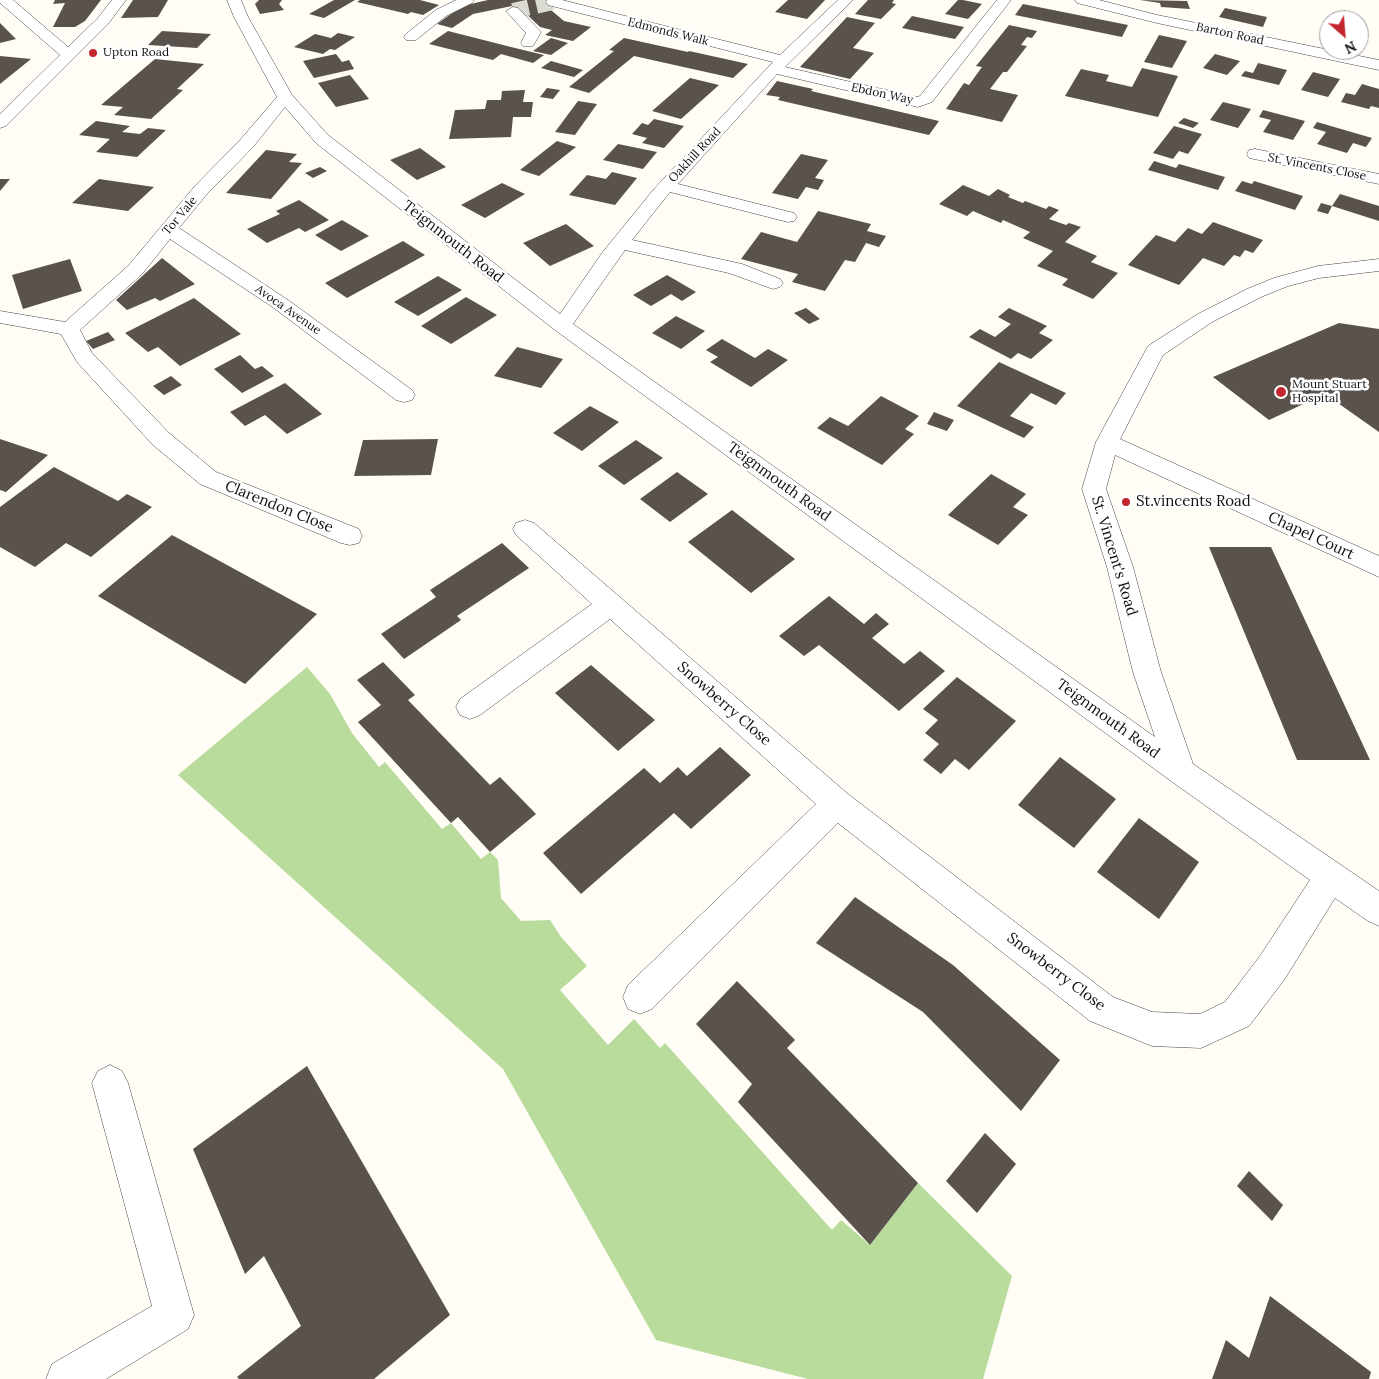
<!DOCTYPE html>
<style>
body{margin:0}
#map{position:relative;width:1379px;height:1379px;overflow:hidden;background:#fffdf5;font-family:Lora,serif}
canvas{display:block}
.north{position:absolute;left:1319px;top:10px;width:50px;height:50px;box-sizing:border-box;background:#fff;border:1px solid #a0a0a0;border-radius:50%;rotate:153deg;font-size:14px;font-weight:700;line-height:20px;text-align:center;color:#111}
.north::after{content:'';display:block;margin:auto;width:18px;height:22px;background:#c4262e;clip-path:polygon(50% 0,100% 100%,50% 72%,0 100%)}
</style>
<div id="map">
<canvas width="1379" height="1379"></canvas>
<div class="north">N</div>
</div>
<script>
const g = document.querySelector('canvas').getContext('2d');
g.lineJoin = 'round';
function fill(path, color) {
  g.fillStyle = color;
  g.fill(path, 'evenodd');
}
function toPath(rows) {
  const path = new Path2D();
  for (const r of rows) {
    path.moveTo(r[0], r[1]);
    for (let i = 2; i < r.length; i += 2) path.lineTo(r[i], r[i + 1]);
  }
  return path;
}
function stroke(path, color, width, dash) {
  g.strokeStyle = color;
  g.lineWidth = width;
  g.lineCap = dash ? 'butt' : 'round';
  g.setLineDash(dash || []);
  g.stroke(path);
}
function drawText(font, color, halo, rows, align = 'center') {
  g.font = font + ' Lora,serif';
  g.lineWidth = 5;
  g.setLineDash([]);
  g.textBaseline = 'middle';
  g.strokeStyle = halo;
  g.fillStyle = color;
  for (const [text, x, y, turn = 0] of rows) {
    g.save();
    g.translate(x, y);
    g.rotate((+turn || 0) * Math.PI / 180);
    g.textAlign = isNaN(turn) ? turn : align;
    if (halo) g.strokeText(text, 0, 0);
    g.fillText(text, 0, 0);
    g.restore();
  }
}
fill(toPath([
 [307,667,330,694,352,733,379,767,385,762,442,829,451,823,481,859,490,852,498,860,501,898,521,921,550,920,561,937,587,966,560,990,608,1045,634,1019,660,1048,665,1043,832,1230,841,1220,870,1245,918,1183,1012,1276,983,1379,808,1379,656,1340,503,1069,178,775]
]), '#b9dc9c');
fill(toPath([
 [55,0,101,0,85,21,75,27,53,27,65,3,53,4],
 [133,0,168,0,158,17,121,18],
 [259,0,282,0,279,4,284,10,260,14,255,4],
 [334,0,355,0,324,18,309,14],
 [360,0,420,0,439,5,423,15,411,12,408,14,357,2],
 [488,0,539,0,564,21,591,27,573,41,545,35,552,30,540,27,517,5,473,14,452,28,437,24,462,6],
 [788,0,825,0,807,19,775,12],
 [868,0,894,0,892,3,896,4,881,19,855,14],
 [958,0,963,0,982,4,968,19,945,14],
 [1140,0,1187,1,1190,9,1161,7,1160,3],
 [1023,4,1128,25,1122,37,1015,15],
 [1225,8,1267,17,1263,27,1219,17],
 [912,16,964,27,955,39,902,28],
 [847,17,875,23,853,48,874,53,850,79,800,67],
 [0,23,16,39,0,43],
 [1009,25,1037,31,1032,38,1027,37,1021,45,1027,46,1007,72,1003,72,990,89,1018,95,1002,122,946,109,964,83,969,85,982,67,976,66],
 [162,31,211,34,197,48,148,45],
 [448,31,511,47,544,55,533,63,501,54,493,60,429,44],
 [338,33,355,37,335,50,330,49,323,54,294,47,315,34,331,38],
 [1159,35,1187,41,1172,68,1144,62],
 [551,38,568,43,551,55,533,51],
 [624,38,688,52,689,51,748,64,733,78,634,56,589,93,569,87,614,51,609,50],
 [336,54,342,62,349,60,354,69,314,78,303,61],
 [1215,54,1240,61,1227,75,1203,68],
 [0,56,31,59,0,84],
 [155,59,204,64,177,89,183,90,151,119,114,115,123,107,101,105],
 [551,61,583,70,574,77,541,68],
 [1258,63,1287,70,1279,85,1241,76,1245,71,1253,73],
 [1142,68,1178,76,1158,117,1065,96,1081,69,1109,75,1106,81,1132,87],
 [1313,72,1340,79,1328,97,1301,90],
 [350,75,369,99,336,107,318,83],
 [690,78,719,85,681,119,652,111],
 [777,81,813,89,811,91,939,121,929,135,778,100,780,97,766,95],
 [1362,84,1379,89,1379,108,1371,106,1369,109,1341,102,1346,93,1355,95],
 [547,88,560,90,553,99,540,97],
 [525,90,523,102,533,102,531,117,513,117,511,137,449,139,455,110,485,109,487,100,501,100,502,91],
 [578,101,597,104,575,135,555,132],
 [1223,102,1251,109,1238,128,1210,120],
 [1263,110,1305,121,1293,140,1263,132,1271,120,1259,117],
 [1184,118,1199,123,1193,128,1178,123],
 [654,119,684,126,664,148,642,143,647,138,632,134,642,123,648,125],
 [96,121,130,126,122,132,140,134,148,128,166,130,137,157,96,152,110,139,79,135],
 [1317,122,1372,138,1366,147,1353,143,1347,153,1317,144,1326,132,1313,128],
 [1174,126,1202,134,1188,154,1179,151,1173,159,1153,153],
 [557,141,576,147,539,176,520,170],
 [618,144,657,152,643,169,603,160],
 [420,148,446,167,417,180,390,160],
 [266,150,297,154,289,162,302,163,271,199,226,193],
 [801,154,828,160,815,178,824,180,818,190,806,187,798,199,772,193],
 [1154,161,1176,168,1179,164,1225,177,1218,190,1148,170],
 [320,167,327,171,313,178,305,173],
 [612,172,637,178,615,205,569,195,587,175,606,179],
 [0,179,10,179,0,191],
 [99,179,154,187,128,211,72,203],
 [1242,181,1252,184,1254,181,1303,196,1295,210,1235,191],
 [502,183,525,194,485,218,461,205],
 [963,185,989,196,998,189,1010,195,1008,197,1023,203,1025,201,1046,209,1049,206,1059,210,1049,219,1066,225,1069,223,1081,227,1065,242,1097,256,1091,262,1118,273,1093,299,1062,285,1068,279,1037,266,1053,251,1023,238,1030,232,1003,220,1001,223,973,211,967,216,939,204],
 [1340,194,1379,206,1379,221,1332,206],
 [299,200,329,220,305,232,299,228,267,243,247,229,280,214,276,211],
 [1321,203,1332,206,1328,214,1317,211],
 [818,211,871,224,867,231,886,236,879,247,866,243,855,262,845,260,825,291,792,282,798,274,741,259,761,232,797,242],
 [342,220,369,236,341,251,315,235],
 [1213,222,1263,240,1253,253,1245,250,1240,257,1234,255,1224,266,1203,258,1179,285,1128,265,1156,235,1175,242,1188,228,1202,234],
 [566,224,594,246,550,266,523,243],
 [403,241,425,255,347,298,325,283],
 [162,258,195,284,160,301,155,298,127,310,116,300],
 [70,259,82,291,23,309,12,275],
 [667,275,696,292,682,301,671,294,651,306,633,295],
 [438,276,462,290,418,316,394,302],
 [466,297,497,315,451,344,421,326],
 [194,298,241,334,180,366,158,347,148,352,125,333],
 [806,308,820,319,809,324,794,313],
 [1009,308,1047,326,1039,333,1053,340,1031,359,1018,353,1011,359,969,337,980,329,995,337,1011,324,998,317],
 [676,316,705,331,681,349,652,333],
 [1339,323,1379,329,1379,432,1325,394,1269,420,1213,377],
 [108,332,115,340,93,349,86,341],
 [722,339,755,358,768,349,788,360,751,387,710,362,718,357,706,350],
 [517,347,563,359,541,388,494,376],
 [240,355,255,369,262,366,274,376,242,393,214,369],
 [999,362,1066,393,1056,405,1031,393,1010,416,1034,427,1024,438,957,406],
 [171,376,182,385,164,395,153,386],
 [285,383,322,414,287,434,265,415,245,426,230,412],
 [881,396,919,416,905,429,914,434,882,465,817,428,830,417,848,426],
 [590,406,619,422,582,451,553,433],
 [934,412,954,420,947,431,927,424],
 [0,439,48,455,6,492,0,490],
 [438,439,431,475,354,476,363,440],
 [636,440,663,458,624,485,598,466],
 [54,467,118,501,127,494,152,507,91,557,66,543,35,567,0,547,0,507],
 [677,472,708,494,670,522,640,499],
 [991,474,1026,494,1013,507,1028,515,998,545,948,515],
 [732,510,795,559,751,593,688,542],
 [172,535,317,614,245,684,98,596],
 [502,543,529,568,457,616,461,620,404,659,381,634,436,597,430,590],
 [1209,547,1271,547,1370,760,1297,760],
 [829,596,864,624,876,613,889,624,872,638,904,664,920,651,945,671,899,711,819,645,804,656,779,636],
 [383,662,415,695,408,700,490,785,500,777,536,814,490,852,458,817,451,823,358,722,381,705,357,680],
 [591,665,655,720,618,751,555,693],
 [957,677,1016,721,969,770,955,759,941,774,923,760,939,744,925,733,938,720,923,709],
 [720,747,751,775,691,829,674,813,581,894,543,853,644,768,660,783,678,767,687,776],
 [1060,757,1116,799,1074,848,1018,805],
 [1139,818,1199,862,1159,919,1097,872],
 [855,897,953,965,1060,1060,1021,1111,923,1012,816,943],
 [737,981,795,1040,787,1048,918,1183,870,1245,738,1102,752,1084,696,1024],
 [307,1066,450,1315,374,1379,239,1379,237,1377,301,1326,264,1256,245,1274,193,1149],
 [985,1133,1016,1164,977,1213,946,1181],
 [1249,1171,1283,1205,1272,1221,1237,1186],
 [1270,1296,1371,1372,1369,1379,1212,1379,1226,1340,1249,1358]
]), '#5a524d');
stroke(toPath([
 [513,11,553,2]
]), '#dbdad3', 16, [16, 8]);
const minor = toPath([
 [0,0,13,0,68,47,98,18,112,0,126,0,108,24,6,126,0,128,0,114,60,55,0,3,0,0],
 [227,0,241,0,248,17,292,95,328,135,560,314,602,253,654,189,773,62,548,5,546,2,547,0,562,0,780,55,838,0,853,0,785,67,917,97,920,96,997,0,1011,0,932,102,918,107,777,74,678,184,794,213,797,217,794,221,788,222,670,192,632,240,742,264,780,279,783,283,780,287,773,289,729,273,625,250,573,324,1155,737,1133,672,1107,567,1082,489,1096,442,1148,346,1198,314,1247,289,1274,278,1318,266,1379,259,1379,271,1319,278,1288,286,1261,297,1212,322,1163,355,1120,439,1379,556,1379,577,1115,455,1106,489,1133,567,1161,672,1193,764,1379,891,1379,926,1368,921,1335,898,1284,980,1249,1026,1201,1048,1152,1046,1090,1021,838,823,652,1009,640,1014,628,1009,623,997,628,985,816,804,610,619,480,715,470,719,460,715,456,707,460,699,592,604,516,535,513,529,516,523,525,520,534,523,848,794,1113,997,1152,1012,1200,1014,1225,1002,1260,956,1310,880,1171,781,555,330,316,143,285,107,253,147,207,194,179,228,288,300,412,390,415,395,412,400,404,402,396,400,274,308,170,239,143,273,80,330,92,353,169,433,216,472,359,529,362,536,359,543,350,545,341,543,200,484,153,445,77,362,61,334,0,323,0,311,65,322,129,265,195,186,241,139,277,97,234,17,227,0],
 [456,0,474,0,472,3,446,16,416,40,406,40,404,37,406,34,436,10,456,0],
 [1075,0,1099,0,1157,15,1379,60,1379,70,1157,23,1077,3,1075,0],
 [513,7,518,8,541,32,533,46,523,46,521,43,526,33,506,11,513,7],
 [1255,149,1379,174,1379,184,1249,158,1247,154,1249,150,1255,149],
 [110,1065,122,1071,128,1083,194,1315,188,1329,106,1379,46,1379,52,1364,152,1306,92,1083,98,1071,110,1065]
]);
stroke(minor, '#444', 1);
fill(minor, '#fff');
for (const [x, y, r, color] of [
 [93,53,5,"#c4262e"],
 [1281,392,6,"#c4262e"],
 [1126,502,5,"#c4262e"]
]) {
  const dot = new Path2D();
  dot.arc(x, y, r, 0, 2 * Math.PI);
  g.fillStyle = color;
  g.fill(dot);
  stroke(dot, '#fff', 2);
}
drawText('12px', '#111', '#fff', [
 ["Edmonds Walk",668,32,14],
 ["Barton Road",1230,34,12],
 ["Ebdon Way",882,94,12],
 ["Oakhill Road",695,155,-47],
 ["St. Vincents Close",1317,167,11],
 ["Tor Vale",180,216,-50],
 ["Avoca Avenue",288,310,35]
]);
drawText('12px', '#111', '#fff', [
 ["Upton Road",103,53],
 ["Mount Stuart",1292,385],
 ["Hospital",1292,399]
], 'left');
drawText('15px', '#111', '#fff', [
 ["Teignmouth Road",453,242,38],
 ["Teignmouth Road",779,482,36],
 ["Clarendon Close",279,507,22],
 ["Chapel Court",1311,536,25],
 ["St. Vincent's Road",1114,556,73],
 ["Snowberry Close",724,704,41],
 ["Teignmouth Road",1108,719,36],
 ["Snowberry Close",1056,972,37]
]);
drawText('15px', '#111', '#fff', [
 ["St.vincents Road",1136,502]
], 'left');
</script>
